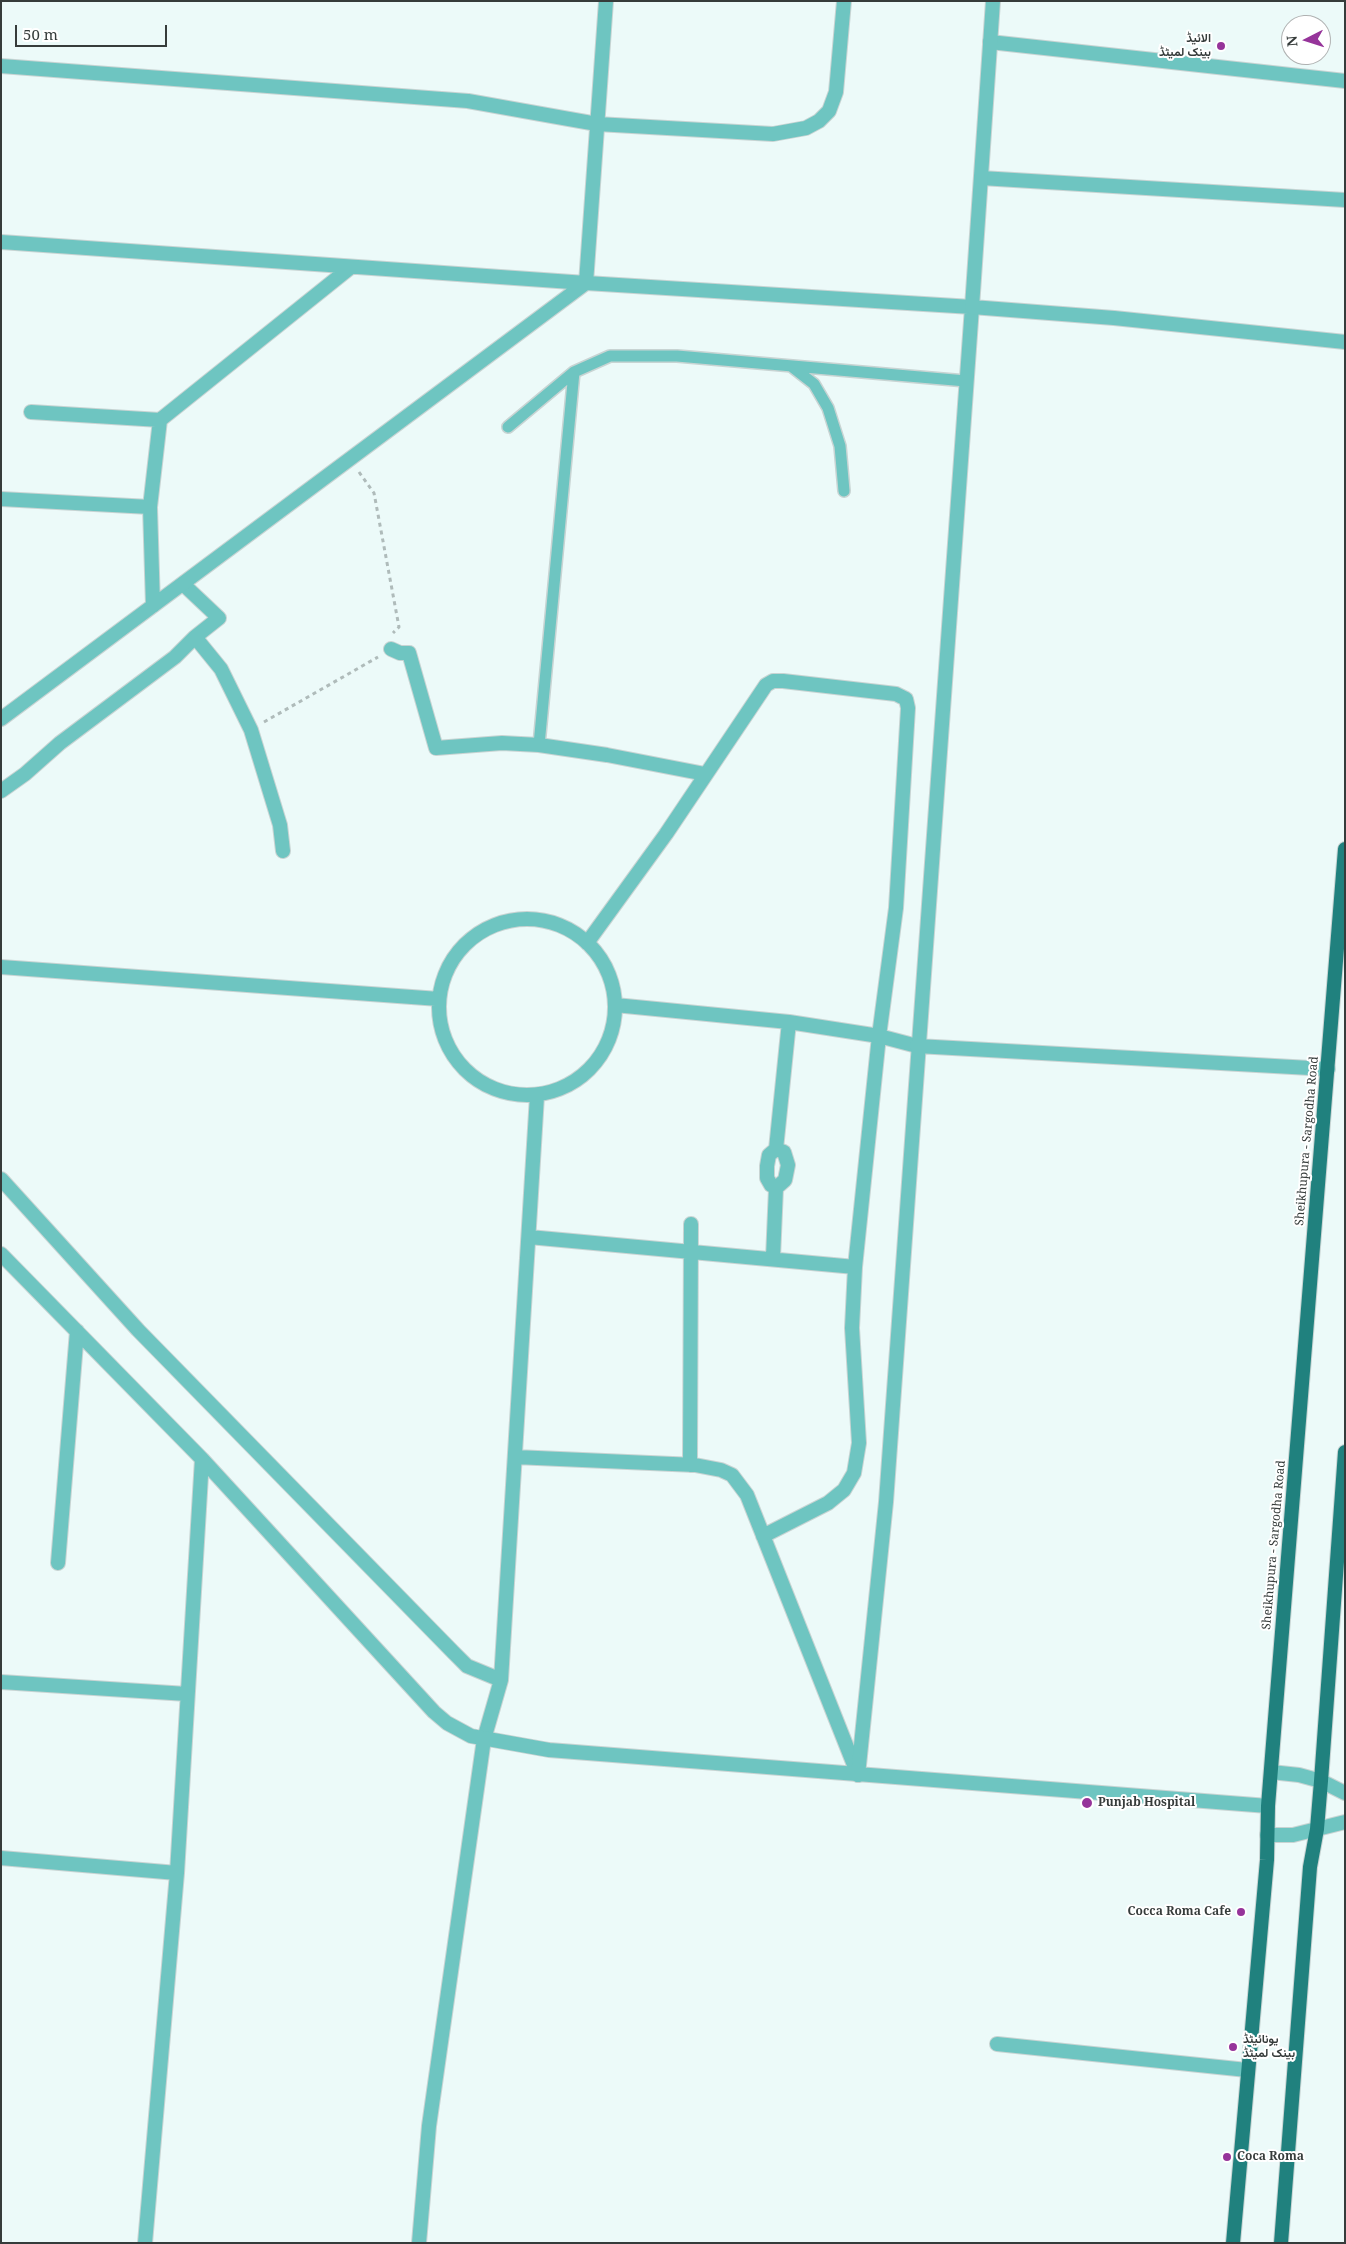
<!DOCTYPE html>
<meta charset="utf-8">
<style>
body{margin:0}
#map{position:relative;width:1346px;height:2244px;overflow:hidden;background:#ecfaf9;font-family:"Noto Serif",serif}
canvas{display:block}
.frame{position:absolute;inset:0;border:2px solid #363c3b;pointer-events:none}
.north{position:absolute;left:1281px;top:15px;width:50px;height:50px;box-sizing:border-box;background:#fff;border:1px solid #afb1b1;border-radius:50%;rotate:265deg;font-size:14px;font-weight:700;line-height:20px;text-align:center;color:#363c3b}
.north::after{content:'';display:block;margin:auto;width:18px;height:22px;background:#96349a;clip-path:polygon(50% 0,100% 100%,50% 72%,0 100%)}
.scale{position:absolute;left:15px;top:25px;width:152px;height:22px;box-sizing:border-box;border:2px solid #363c3b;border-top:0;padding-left:6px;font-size:15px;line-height:18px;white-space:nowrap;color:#363c3b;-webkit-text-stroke:4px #fff;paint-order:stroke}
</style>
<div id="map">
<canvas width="1346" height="2244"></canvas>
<div class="frame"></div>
<div class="north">N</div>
<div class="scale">50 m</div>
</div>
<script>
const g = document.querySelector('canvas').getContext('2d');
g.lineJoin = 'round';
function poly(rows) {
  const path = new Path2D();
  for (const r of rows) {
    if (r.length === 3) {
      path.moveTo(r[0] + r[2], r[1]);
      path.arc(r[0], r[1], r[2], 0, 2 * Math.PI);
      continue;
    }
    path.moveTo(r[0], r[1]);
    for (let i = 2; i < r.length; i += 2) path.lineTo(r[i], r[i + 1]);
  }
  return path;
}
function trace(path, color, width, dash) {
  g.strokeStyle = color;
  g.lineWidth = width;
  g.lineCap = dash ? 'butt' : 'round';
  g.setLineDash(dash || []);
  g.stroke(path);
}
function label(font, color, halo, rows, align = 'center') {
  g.font = font + ' "Noto Serif",Vazirmatn,serif';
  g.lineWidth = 4;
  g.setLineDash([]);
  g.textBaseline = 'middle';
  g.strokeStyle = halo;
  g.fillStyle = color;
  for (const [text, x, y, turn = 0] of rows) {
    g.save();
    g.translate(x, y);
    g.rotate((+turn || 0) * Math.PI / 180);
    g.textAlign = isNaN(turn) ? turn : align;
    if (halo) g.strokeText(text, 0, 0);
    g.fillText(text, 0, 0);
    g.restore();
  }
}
const path = poly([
 [359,472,374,493,399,627,393,633],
 [264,722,378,657]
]);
const service = poly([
 [791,366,814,384,828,408,840,446,844,491],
 [508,427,574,372,610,356,677,356,966,381],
 [539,745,574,372]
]);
const pedestrian = poly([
 [183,584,219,618,195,637,221,669,251,730,280,825,283,851],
 [391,649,400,653,409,653,436,748,502,743,539,745,607,755,705,774],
 [1,791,25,774,60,743,175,657,195,637],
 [527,1007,88],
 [587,943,666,834,766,685,773,681,783,681,896,694,906,699,908,708,896,908,879,1036,855,1267,852,1328,859,1443,854,1473,844,1490,828,1503,763,1536],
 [1,967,439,999],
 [615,1005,789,1022,879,1036,917,1046],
 [1,1179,138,1330,453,1652,467,1666,501,1680],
 [776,1188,771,1185,767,1178,767,1166,769,1155,776,1149,789,1022],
 [529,1237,855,1267],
 [773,1258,776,1188,785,1180,788,1165,784,1152,776,1149],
 [515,1457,695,1465,721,1470,732,1475,747,1495,858,1775],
 [690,1465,691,1224],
 [484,1739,501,1680,537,1096]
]);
const minor = poly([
 [990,42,1345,81],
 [1,66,468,101,597,124,773,134,806,128,819,121,829,111,836,92,844,1],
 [981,178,1345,200],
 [1,242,586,283,972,307,886,1502,858,1775],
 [31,412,160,420],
 [1,499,150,507],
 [153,606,150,507,160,420,351,267],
 [1,719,586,283,606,1],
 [917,1046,1328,1069],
 [1,1254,202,1459,434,1712,447,1723,471,1736,549,1750,1268,1806],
 [58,1563,77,1331],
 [1,1682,187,1694],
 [1271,1772,1299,1775,1321,1781,1345,1793],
 [1267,1835,1293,1835,1345,1822],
 [1,1858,177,1873],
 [997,2044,1247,2070],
 [145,2243,177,1873,202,1459],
 [419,2243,429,2126,484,1739]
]);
const tertiary = poly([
 [993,1,972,307,1114,318,1345,342]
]);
const trunk = poly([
 [1233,2243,1267,1860,1268,1806,1345,849],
 [1281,2243,1310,1867,1317,1829,1321,1781,1345,1452]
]);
const markers = [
 [1221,46,5,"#96349a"],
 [1087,1803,6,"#96349a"],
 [1241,1912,5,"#96349a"],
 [1233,2047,5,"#96349a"],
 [1227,2157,5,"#96349a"]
];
const poiNames = [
 ["الائیڈ",1211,39,"right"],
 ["بینک لمیٹڈ",1211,53,"right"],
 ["Punjab Hospital",1098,1803],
 ["Cocca Roma Cafe",1231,1912,"right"],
 ["یونائیٹڈ",1243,2040],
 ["بینک لمیٹڈ",1243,2054],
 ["Coca Roma",1237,2157]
];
const streetNames = [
 ["Sheikhupura - Sargodha Road",1307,1141,-85],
 ["Sheikhupura - Sargodha Road",1274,1545,-85]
];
trace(service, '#c8d4d3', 14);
trace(pedestrian, '#c8d4d3', 16);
trace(minor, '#c8d4d3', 16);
trace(tertiary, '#c8d4d3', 16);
trace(trunk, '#c8d4d3', 16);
trace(path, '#afbbba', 3, [4, 4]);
trace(service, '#6ec5c1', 11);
trace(pedestrian, '#6ec5c1', 14);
trace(minor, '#6ec5c1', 14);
trace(tertiary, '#6ec5c1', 14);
trace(trunk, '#20817e', 14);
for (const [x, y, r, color] of markers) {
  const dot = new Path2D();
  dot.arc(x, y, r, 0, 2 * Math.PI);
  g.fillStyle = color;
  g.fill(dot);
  trace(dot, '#fff', 2);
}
label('bold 12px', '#363c3b', '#fff', poiNames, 'left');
label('12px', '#363c3b', '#fff', streetNames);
</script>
